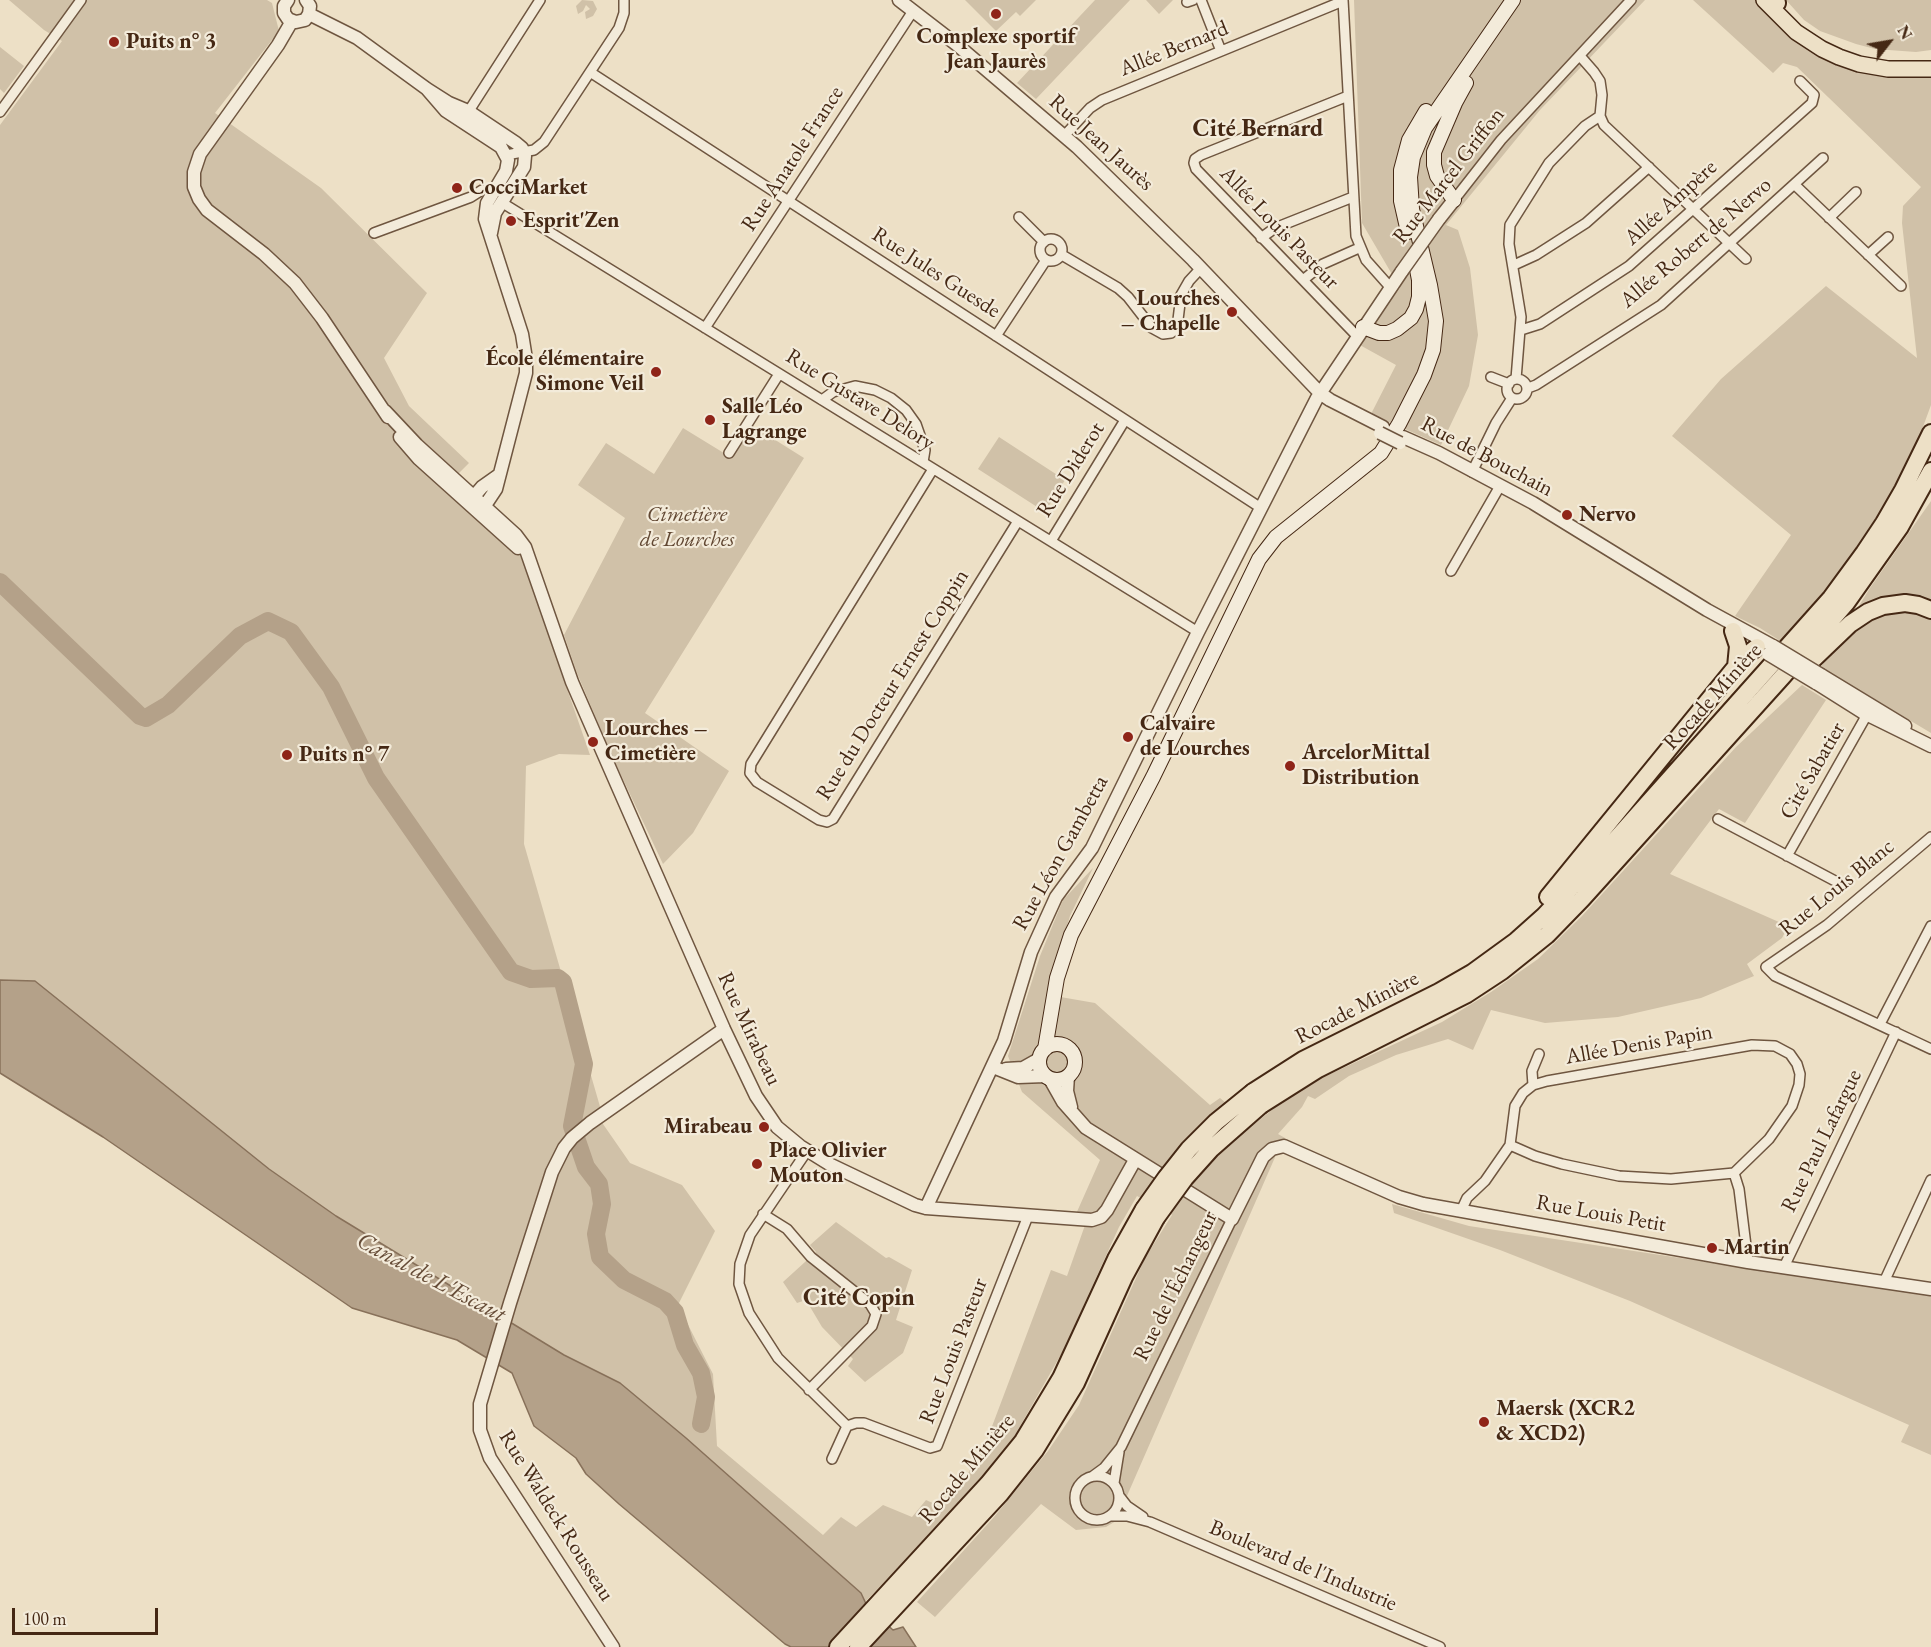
<!DOCTYPE html>
<meta charset="utf-8">
<style>
body{margin:0}
#map{position:relative;width:1931px;height:1647px;overflow:hidden;background:#ede0c6;font-family:"EB Garamond",serif}
canvas{display:block}
.north{position:absolute;left:1859px;top:12px;width:60px;height:60px;-webkit-text-stroke:4px #f3ebda;paint-order:stroke;rotate:59deg;font-size:16px;font-weight:700;line-height:24px;text-align:center;color:#452814}
.north::after{content:'';display:block;margin:auto;width:21px;height:27px;background:#452814;clip-path:polygon(50% 0,100% 100%,50% 72%,0 100%)}
.scale{position:absolute;left:12px;top:1608px;width:146px;height:27px;box-sizing:border-box;border:3px solid #452814;border-top:0;padding-left:8px;font-size:18px;line-height:21px;white-space:nowrap;color:#452814;-webkit-text-stroke:4px #f3ebda;paint-order:stroke}
</style>
<div id="map">
<canvas width="1931" height="1647"></canvas>
<div class="north">N</div>
<div class="scale">100 m</div>
</div>
<script>
const g = document.querySelector('canvas').getContext('2d');
g.lineJoin = 'round';
function fill(path, color) {
  g.fillStyle = color;
  g.fill(path, 'evenodd');
}
function poly(rows) {
  const path = new Path2D();
  for (const r of rows) {
    if (r.length === 3) {
      path.moveTo(r[0] + r[2], r[1]);
      path.arc(r[0], r[1], r[2], 0, 2 * Math.PI);
      continue;
    }
    path.moveTo(r[0], r[1]);
    for (let i = 2; i < r.length; i += 2) path.lineTo(r[i], r[i + 1]);
  }
  return path;
}
function trace(path, color, width, dash) {
  g.strokeStyle = color;
  g.lineWidth = width;
  g.lineCap = dash ? 'butt' : 'round';
  g.setLineDash(dash || []);
  g.stroke(path);
}
function label(font, color, halo, rows, align = 'center') {
  g.font = font + ' "EB Garamond",serif';
  g.lineWidth = 4.5;
  g.setLineDash([]);
  g.textBaseline = 'middle';
  g.strokeStyle = halo;
  g.fillStyle = color;
  for (const [text, x, y, turn = 0] of rows) {
    g.save();
    g.translate(x, y);
    g.rotate((+turn || 0) * Math.PI / 180);
    g.textAlign = isNaN(turn) ? turn : align;
    if (halo) g.strokeText(text, 0, 0);
    g.fillText(text, 0, 0);
    g.restore();
  }
}
const green = poly([
 [9,0,267,0,272,3,279,31,215,113,321,188,427,293,384,358,409,406,469,463,458,474,505,521,524,565,590,755,559,754,526,766,524,844,601,1110,603,1124,630,1163,682,1185,715,1231,678,1305,713,1374,717,1446,823,1535,841,1517,856,1527,883,1505,912,1517,926,1500,939,1506,966,1477,988,1437,1051,1270,1067,1276,1084,1228,1087,1216,1076,1214,1100,1160,1022,1092,1008,1056,1040,956,1063,900,1093,868,1070,916,1053,972,1049,995,1095,1003,1210,1105,1220,1098,1253,1125,1283,1101,1315,1081,1442,1022,1491,992,1538,959,1582,916,1736,747,1802,685,1826,700,1745,823,1719,809,1670,874,1788,926,1782,938,1747,964,1754,976,1701,998,1618,1017,1545,1023,1491,1010,1473,1050,1448,1039,1396,1055,1349,1076,1315,1099,1308,1096,1302,1107,1278,1134,1285,1138,1276,1155,1116,1521,1106,1527,1076,1530,1041,1504,935,1617,917,1602,994,1517,1048,1451,1079,1405,1145,1258,1172,1215,1137,1196,1119,1227,1063,1351,1015,1435,964,1499,865,1602,861,1593,686,1438,620,1383,564,1355,336,1217,269,1169,35,981,0,980,0,125,62,41,44,30],
 [582,0,593,1,597,9,593,16,586,19,585,12,590,9,586,5,583,11,578,14,576,6],
 [965,0,1036,0,1020,16,1016,12,996,31],
 [1095,0,1130,0,1036,99,1017,83],
 [1146,0,1173,0,1159,14],
 [1354,0,1645,0,1540,110,1446,225,1458,230,1470,268,1478,335,1469,386,1441,445,1371,414,1396,365,1358,344,1400,288,1362,223],
 [1693,0,1756,0,1792,38,1833,64,1898,78,1931,78,1931,405,1920,435,1882,510,1844,566,1782,642,1760,628,1735,616,1791,535,1672,436,1721,379,1826,286,1917,358,1902,223,1903,206,1921,187,1797,67,1783,63,1773,73],
 [1786,0,1931,0,1931,50,1916,52,1875,49,1856,44,1820,31,1804,20],
 [0,47,24,66,4,93,0,89],
 [753,426,804,458,645,713,729,771,693,833,663,864,612,756,577,673,564,635,625,518,578,485,606,443,654,474,683,428,732,458],
 [999,437,1065,480,1045,512,978,469],
 [1931,501,1931,733,1821,667,1870,588],
 [1392,1204,1469,1226,1931,1296,1931,1455,1901,1442,1909,1425,1630,1301,1500,1250,1394,1213],
 [836,1222,886,1258,889,1257,912,1270,896,1320,913,1327,903,1353,865,1382,848,1366,853,1359,822,1327,806,1300,797,1303,783,1282,816,1252,810,1245]
]);
const water = poly([
 [0,980,35,981,269,1169,336,1216,564,1355,620,1383,686,1438,861,1593,867,1606,893,1630,903,1627,916,1647,791,1647,785,1644,619,1504,586,1474,576,1458,534,1426,512,1373,457,1340,352,1308,103,1137,0,1073,0,980]
]);
const river = poly([
 [0,582,140,716,146,718,168,705,240,636,268,621,291,632,331,687,376,778,511,972,531,979,558,978,563,982,584,1064,572,1126,586,1167,599,1184,602,1204,596,1234,600,1257,624,1280,665,1301,675,1312,685,1345,701,1373,706,1397,701,1424]
]);
const minor = poly([
 [1201,0,1221,51],
 [1343,0,1356,236,1366,260,1390,287],
 [1187,2,1193,0],
 [1580,56,1594,72,1600,81,1602,95,1600,116,1604,125,1746,259],
 [590,72,1261,508],
 [1348,96,1201,155,1195,159,1194,163,1196,169,1357,336],
 [0,112,81,0],
 [465,117,540,0],
 [1064,136,1090,108,1102,100,1343,1],
 [506,155,534,150,544,142,619,28,624,13,624,0],
 [1795,185,1901,286],
 [1454,200,1501,140,1631,0],
 [501,202,1198,632],
 [1019,217,1044,242],
 [1829,218,1856,192],
 [374,233,471,197,482,190],
 [1261,238,1275,228,1353,197],
 [1051,250,11],
 [1062,255,1118,288,1128,297,1152,328,1163,334,1171,333,1177,328,1181,295,1189,281,1201,268],
 [1868,255,1888,237],
 [1514,265,1536,255,1586,223,1649,167],
 [1303,280,1323,264,1359,248],
 [705,328,913,11],
 [1521,330,1540,324,1629,266,1812,103,1814,95,1800,81],
 [996,336,1046,260],
 [1491,377,1509,384],
 [1517,389,10],
 [1516,379,1521,317,1509,244,1510,225,1549,163,1585,126,1600,116],
 [1528,388,1536,385,1661,305,1823,158],
 [822,400,833,392,855,386,875,390,891,398,906,410,916,424,925,450,923,462],
 [729,453,779,374],
 [933,469,751,764,750,773,757,782,819,820,827,822,833,819,1018,521],
 [1472,472,1496,423,1512,398],
 [1051,541,1125,420],
 [1451,571,1500,486],
 [1718,819,1837,882],
 [1931,837,1827,925,1766,967,1775,976,1931,1049],
 [1787,856,1869,711],
 [1880,1024,1931,926],
 [1533,1085,1547,1081,1752,1045,1775,1046,1790,1054,1797,1064,1800,1074,1799,1085,1792,1106,1769,1139,1734,1173,1739,1189,1748,1262],
 [1510,1145,1535,1156,1562,1164,1619,1176,1671,1179,1734,1173],
 [807,1151,750,1235,740,1264,739,1284,749,1313,778,1358,847,1426,832,1459],
 [1461,1211,1467,1198,1485,1181,1510,1145,1515,1106,1523,1093,1533,1085,1532,1071,1539,1054],
 [763,1214,787,1229,811,1257,870,1304,876,1314,872,1326,809,1390],
 [1784,1267,1896,1032],
 [1884,1282,1931,1180],
 [847,1426,856,1423,864,1423,930,1448,937,1446,1028,1216],
 [1097,1498,22],
 [1093,1476,1104,1468,1121,1447,1232,1219],
 [1114,1483,1119,1452],
 [1120,1497,1127,1506,1143,1517],
 [1110,1516,1127,1516,1150,1522,1440,1647]
]);
const tertiary = poly([
 [288,0,284,6,284,13,288,19,296,22,305,20,309,14,310,6,306,0],
 [899,0,956,44,1077,147,1193,260,1320,393,1330,400,1383,427],
 [309,14,357,38,427,89,449,103,468,111,516,143,522,148,525,156,524,167,495,213,491,233],
 [292,21,278,45,200,154,194,172,194,187,199,199,207,210,264,254,295,283,322,318,388,417],
 [427,89,446,111,501,147,508,160,506,171,487,203,485,219,522,334,526,359,526,373,496,489,480,513],
 [1439,219,1454,200],
 [385,411,417,445,516,535,525,547,572,682,724,1029,756,1096,777,1127,800,1146,829,1164,915,1205,926,1208,1092,1220,1101,1217,1107,1210,1135,1160],
 [400,437,419,459,518,548],
 [1403,437,1439,453,1533,503,1707,610,1773,646],
 [469,502,482,487,499,475],
 [1821,675,1905,726],
 [1816,683,1862,712,1931,746],
 [993,1067,1018,1077,1045,1076],
 [1006,1069,1023,1068,1039,1059],
 [1068,1076,1067,1091,1071,1107],
 [1050,1079,1063,1102,1086,1128,1232,1219,1263,1157,1272,1149,1284,1146,1399,1197,1423,1204,1748,1262,1931,1289],
 [926,1208,1004,1041,1031,952,1056,897,1092,848,1198,632,1317,398,1402,271],
 [613,1647,490,1458,480,1430,480,1404,510,1303,552,1172,564,1148,572,1138,590,1123,724,1029]
]);
const secondary = poly([
 [1454,200,1437,176,1434,165,1434,152,1455,103,1466,83],
 [1408,232,1401,201,1401,170,1409,140,1426,111],
 [1363,327,1379,333,1388,333,1397,329,1411,318,1416,309,1419,297,1419,280,1415,259],
 [1057,1062,18],
 [1045,1049,1057,978,1071,935,1153,777,1259,559,1276,537,1381,453,1399,424,1424,375,1433,350,1436,321,1430,285,1412,209,1410,177,1413,157,1425,128,1513,0]
]);
const primary = poly([
 [1764,0,1796,32,1822,49,1839,57,1859,64,1888,69,1931,69]
]);
const motorway = poly([
 [1776,0,1777,3],
 [1733,631,1738,646,1736,667],
 [1803,669,1850,624,1868,612,1883,606,1905,603,1918,605,1931,610],
 [1548,897,1743,658,1757,647],
 [1253,1092,1303,1060,1439,992,1472,973,1516,941,1544,916,1607,849,1831,598,1864,553,1884,523,1903,490,1931,433],
 [1261,1105,1318,1069,1467,994,1502,971,1547,935,1582,899,1783,676,1847,602,1900,527,1931,471],
 [838,1647,988,1484,1023,1441,1061,1378,1116,1259,1144,1209],
 [858,1647,1000,1494,1035,1450,1076,1383,1124,1277,1156,1218]
]);
const tertiaryBridge = poly([
 [1402,271,1439,219],
 [1380,433,1400,443],
 [1773,646,1821,675],
 [1768,654,1816,683]
]);
const motorwayBridge = poly([
 [1144,1209,1166,1178,1189,1149,1216,1122,1253,1092],
 [1156,1218,1185,1178,1211,1149,1261,1105]
]);
const markers = [
 [996,14,6,"#8f2418"],
 [114,42,6,"#8f2418"],
 [457,188,6,"#8f2418"],
 [511,221,6,"#8f2418"],
 [1232,312,6,"#8f2418"],
 [656,372,6,"#8f2418"],
 [710,420,6,"#8f2418"],
 [1567,515,6,"#8f2418"],
 [1128,737,6,"#8f2418"],
 [593,742,6,"#8f2418"],
 [287,755,6,"#8f2418"],
 [1290,766,6,"#8f2418"],
 [764,1127,6,"#8f2418"],
 [757,1164,6,"#8f2418"],
 [1712,1248,6,"#8f2418"],
 [1484,1422,6,"#8f2418"]
];
const poiNames = [
 ["Complexe sportif",996,37,"center"],
 ["Jean Jaurès",996,62,"center"],
 ["Puits n° 3",126,42],
 ["CocciMarket",469,188],
 ["Esprit'Zen",523,221],
 ["Lourches",1220,299,"right"],
 ["– Chapelle",1220,324,"right"],
 ["École élémentaire",644,359,"right"],
 ["Simone Veil",644,384,"right"],
 ["Salle Léo",722,407],
 ["Lagrange",722,432],
 ["Nervo",1579,515],
 ["Calvaire",1140,724],
 ["de Lourches",1140,749],
 ["Lourches –",605,729],
 ["Cimetière",605,754],
 ["ArcelorMittal",1302,753],
 ["Distribution",1302,778],
 ["Puits n° 7",299,755],
 ["Mirabeau",752,1127,"right"],
 ["Place Olivier",769,1151],
 ["Mouton",769,1176],
 ["Martin",1724,1248],
 ["Maersk (XCR2",1496,1409],
 ["& XCD2)",1496,1434]
];
const streetNames = [
 ["Allée Bernard",1174,49,-22],
 ["Rue Jean Jaurès",1101,143,42],
 ["Rue Anatole France",793,159,-57],
 ["Rue Marcel Griffon",1449,176,-52],
 ["Allée Ampère",1671,203,-42],
 ["Allée Louis Pasteur",1279,228,46],
 ["Allée Robert de Nervo",1696,243,-40],
 ["Rue Jules Guesde",936,273,33],
 ["Rue Gustave Delory",860,400,32],
 ["Rue de Bouchain",1487,457,28],
 ["Rue Diderot",1071,470,-58],
 ["Rue du Docteur Ernest Coppin",893,685,-58],
 ["Rocade Minière",1713,697,-48],
 ["Cité Sabatier",1813,771,-60],
 ["Rue Léon Gambetta",1061,853,-61],
 ["Rue Louis Blanc",1837,888,-39],
 ["Rocade Minière",1357,1008,-27],
 ["Rue Mirabeau",749,1029,65],
 ["Allée Denis Papin",1639,1045,-10],
 ["Rue Paul Lafargue",1822,1141,-64],
 ["Rue Louis Petit",1601,1214,10],
 ["Rue de l'Échangeur",1176,1286,-64],
 ["Rue Louis Pasteur",954,1351,-69],
 ["Rocade Minière",967,1469,-50],
 ["Rue Waldeck Rousseau",556,1516,58],
 ["Boulevard de l'Industrie",1303,1566,23]
];
const parkNames = [
 ["Cimetière",687,515],
 ["de Lourches",687,540]
];
const neighbourhoodNames = [
 ["Cité Bernard",1258,129],
 ["Cité Copin",859,1298]
];
const waterNames = [
 ["Canal de L'Escaut",431,1278,28]
];
fill(green, '#d0c1a8');
fill(water, '#b4a189');
trace(water, '#88715a', 1.5);
trace(river, '#b4a189', 18);
trace(minor, '#6f5640', 12);
trace(tertiary, '#6f5640', 15);
trace(secondary, '#452814', 16);
trace(primary, '#452814', 18);
trace(motorway, '#452814', 20);
trace(minor, '#f3ebda', 9);
trace(tertiary, '#f3ebda', 12);
trace(secondary, '#f3ebda', 14);
trace(primary, '#ede0c6', 15);
trace(motorway, '#ede0c6', 16);
trace(tertiaryBridge, '#6f5640', 15, []);
trace(motorwayBridge, '#452814', 20, []);
trace(tertiaryBridge, '#f3ebda', 12);
trace(motorwayBridge, '#ede0c6', 16);
for (const [x, y, r, color] of markers) {
  const dot = new Path2D();
  dot.arc(x, y, r, 0, 2 * Math.PI);
  g.fillStyle = color;
  g.fill(dot);
  trace(dot, '#f3ebda', 2);
}
label('bold 22px', '#452814', '#f3ebda', poiNames, 'left');
label('22px', '#452814', '#f3ebda', streetNames);
label('italic 22px', '#614732', '#f3ebda', parkNames);
label('bold 24px', '#452814', '#f3ebda', neighbourhoodNames);
label('italic 24px', '#664c37', '#f3ebda', waterNames);
</script>
